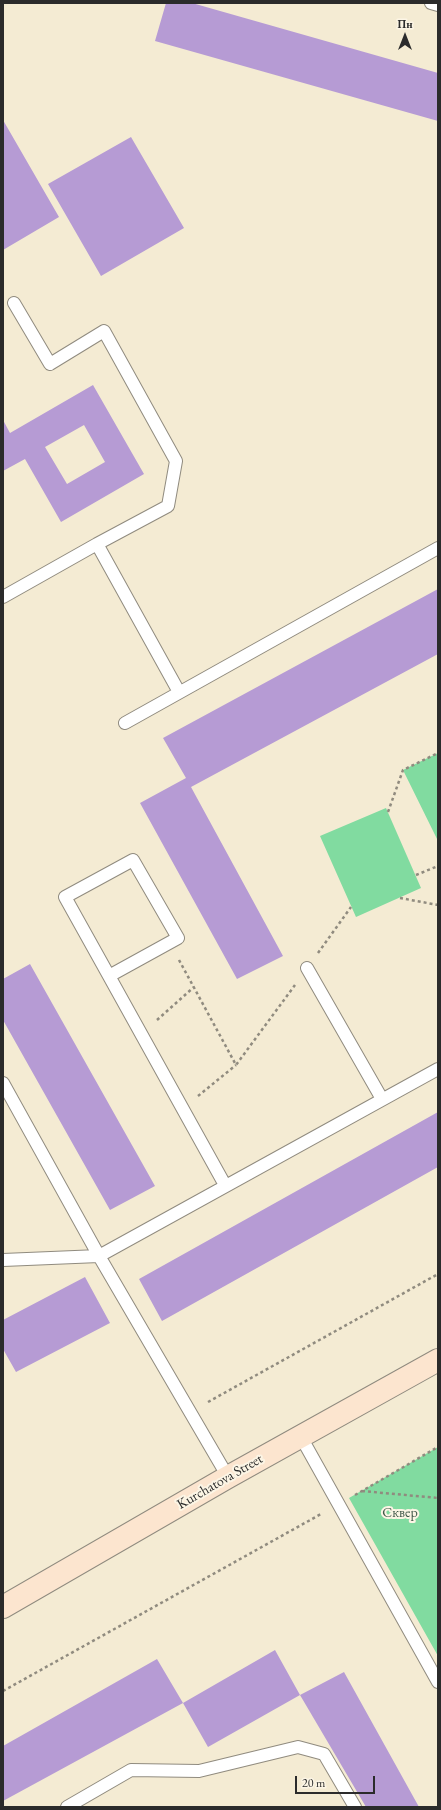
<!DOCTYPE html>
<meta charset="utf-8">
<style>
body{margin:0}
#map{position:relative;width:441px;height:1810px;overflow:hidden;background:#f4ebd3;font-family:"EB Garamond",serif}
canvas{display:block}
.frame{position:absolute;inset:0;border:4px solid #2b2b2b;pointer-events:none}
.north{position:absolute;left:385px;top:16px;width:40px;height:40px;-webkit-text-stroke:3px #fcf5e5;paint-order:stroke;rotate:0deg;font-size:11px;font-weight:700;line-height:16px;text-align:center;color:#2b2b2b}
.north::after{content:'';display:block;margin:auto;width:14px;height:18px;background:#2b2b2b;clip-path:polygon(50% 0,100% 100%,50% 72%,0 100%)}
.scale{position:absolute;left:295px;top:1776px;width:80px;height:18px;box-sizing:border-box;border:2px solid #2b2b2b;border-top:0;padding-left:5px;font-size:12px;line-height:14px;white-space:nowrap;color:#2b2b2b;-webkit-text-stroke:3px #fcf5e5;paint-order:stroke}
</style>
<div id="map">
<canvas width="441" height="1810"></canvas>
<div class="frame"></div>
<div class="north">Пн</div>
<div class="scale">20 m</div>
</div>
<script>
const g = document.querySelector('canvas').getContext('2d');
g.lineJoin = 'round';
function fill(path, color) {
  g.fillStyle = color;
  g.fill(path, 'evenodd');
}
function poly(rows) {
  const path = new Path2D();
  for (const r of rows) {
    path.moveTo(r[0], r[1]);
    for (let i = 2; i < r.length; i += 2) path.lineTo(r[i], r[i + 1]);
  }
  return path;
}
function trace(path, color, width, dash) {
  g.strokeStyle = color;
  g.lineWidth = width;
  g.lineCap = dash ? 'butt' : 'round';
  g.setLineDash(dash || []);
  g.stroke(path);
}
function label(font, color, halo, rows, align = 'center') {
  g.font = font + ' "EB Garamond",serif';
  g.lineWidth = 4;
  g.setLineDash([]);
  g.textBaseline = 'middle';
  g.strokeStyle = halo;
  g.fillStyle = color;
  for (const [text, x, y, turn = 0] of rows) {
    g.save();
    g.translate(x, y);
    g.rotate((+turn || 0) * Math.PI / 180);
    g.textAlign = isNaN(turn) ? turn : align;
    if (halo) g.strokeText(text, 0, 0);
    g.fillText(text, 0, 0);
    g.restore();
  }
}
const green = poly([
 [438,753,438,841,403,770],
 [386,808,421,888,356,917,320,836],
 [438,1447,438,1656,349,1498]
]);
const building = poly([
 [166,3,192,3,438,73,438,121,155,41],
 [3,120,59,217,3,250],
 [131,137,184,228,101,276,48,184],
 [93,385,144,474,61,522,25,459,3,471,3,420,10,433],
 [84,425,105,462,67,484,45,447],
 [438,589,438,654,191,787,283,956,237,979,140,803,186,778,163,738],
 [30,964,155,1186,110,1210,3,1020,3,979],
 [438,1112,438,1167,162,1321,139,1279],
 [85,1277,110,1323,16,1372,3,1349,3,1320],
 [275,1650,300,1695,208,1747,183,1703],
 [157,1659,183,1703,3,1801,3,1746],
 [344,1672,419,1807,366,1807,300,1695]
]);
const path = poly([
 [388,812,403,770,438,753],
 [416,875,438,866],
 [400,898,438,905],
 [318,953,351,907],
 [179,960,236,1065,295,985],
 [157,1020,194,987],
 [198,1096,236,1065],
 [208,1402,438,1274],
 [362,1491,438,1498],
 [355,1495,438,1447],
 [3,1691,321,1514]
]);
const lane = poly([
 [431,3,438,5],
 [14,303,50,364,104,331,176,461,168,506,97,544,179,692],
 [3,597,97,544],
 [125,723,438,548],
 [307,968,382,1099],
 [109,976,178,938,133,860,65,897,109,976,225,1185],
 [3,1083,99,1256,228,1477],
 [3,1260,99,1256,438,1069],
 [301,1437,438,1682],
 [67,1807,131,1770,199,1771,298,1747,324,1754,355,1807]
]);
const secondary = poly([
 [3,1607,228,1477,438,1360]
]);
const streetNames = [
 ["Kurchatova Street",220,1482,-30]
];
const parkNames = [
 ["Сквер",400,1513]
];
fill(green, '#81dba0');
fill(building, '#b69bd4');
trace(lane, '#908b7f', 14);
trace(secondary, '#908b7f', 24);
trace(path, '#908b7f', 2.5, [3, 3]);
trace(lane, '#fff', 12);
trace(secondary, '#fce5cf', 22);
label('14px', '#2b2b2b', '#fcf5e5', streetNames);
label('14px', '#405748', '#fcf5e5', parkNames);
</script>
